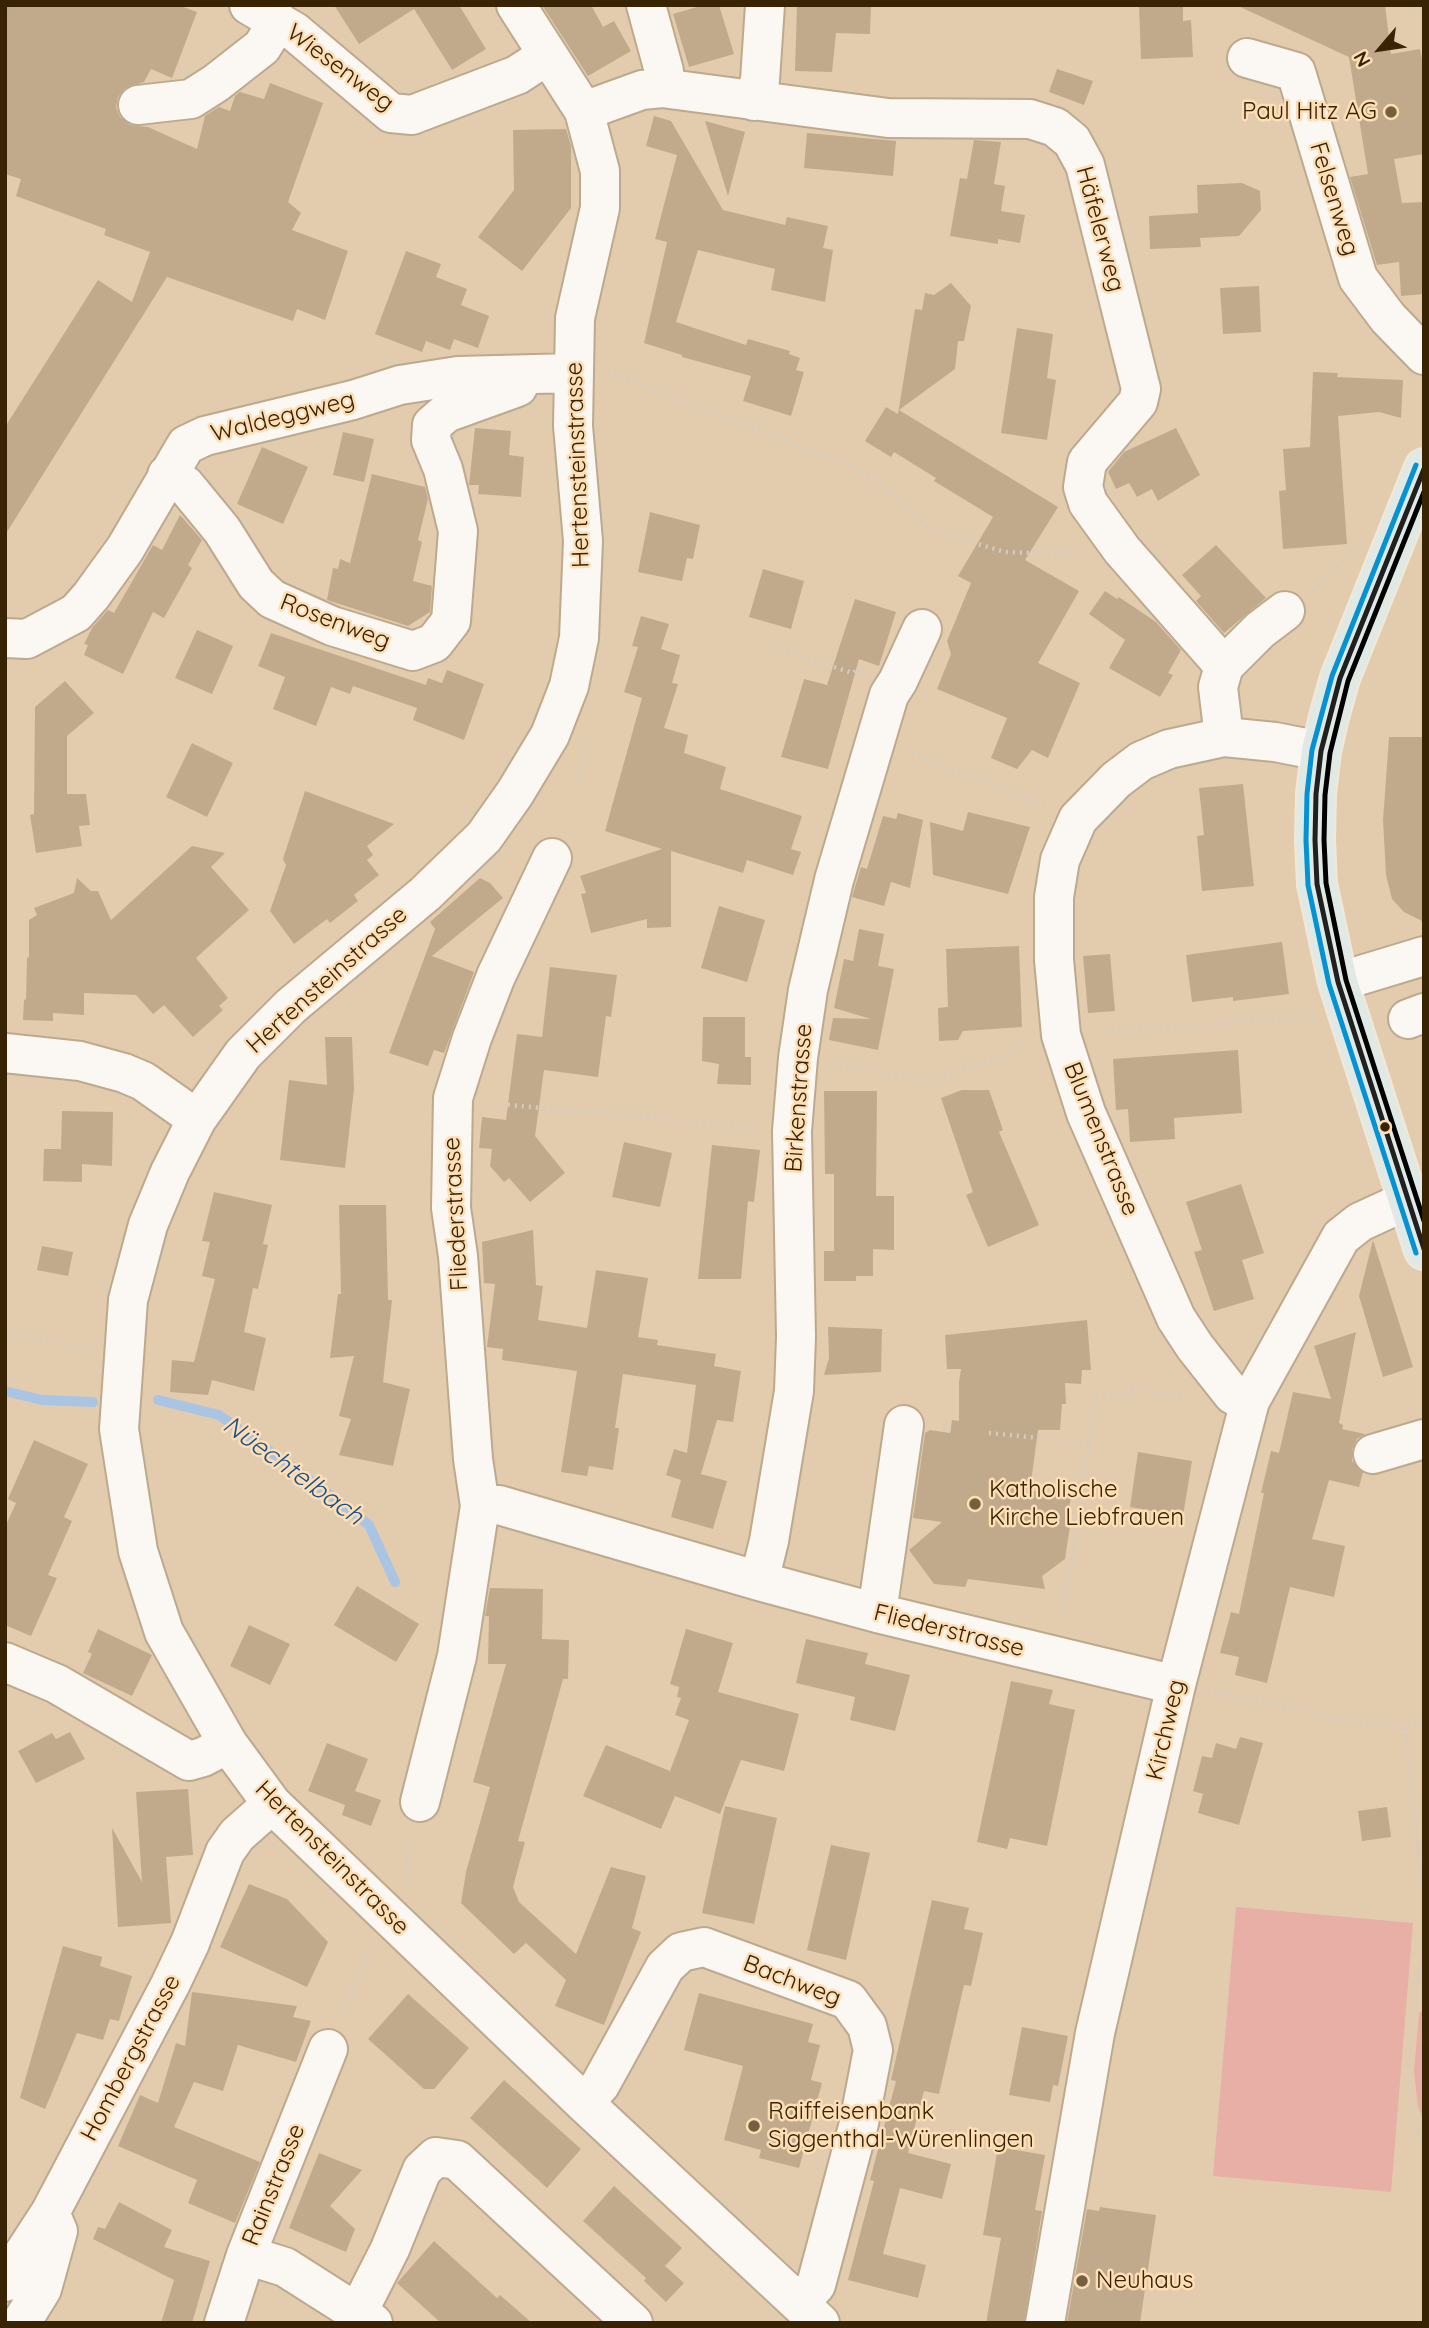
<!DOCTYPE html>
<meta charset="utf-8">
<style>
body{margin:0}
#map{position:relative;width:1429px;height:2328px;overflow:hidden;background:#e3ccad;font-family:Quicksand,sans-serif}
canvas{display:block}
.frame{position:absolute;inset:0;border:7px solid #382405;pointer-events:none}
.north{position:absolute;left:1345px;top:14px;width:70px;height:70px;-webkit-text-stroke:5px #fedeb5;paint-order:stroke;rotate:241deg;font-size:19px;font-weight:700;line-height:28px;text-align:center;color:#382405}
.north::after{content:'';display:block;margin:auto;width:24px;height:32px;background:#382405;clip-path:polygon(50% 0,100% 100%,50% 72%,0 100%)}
</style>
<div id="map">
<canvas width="1429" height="2328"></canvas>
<div class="frame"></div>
<div class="north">N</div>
</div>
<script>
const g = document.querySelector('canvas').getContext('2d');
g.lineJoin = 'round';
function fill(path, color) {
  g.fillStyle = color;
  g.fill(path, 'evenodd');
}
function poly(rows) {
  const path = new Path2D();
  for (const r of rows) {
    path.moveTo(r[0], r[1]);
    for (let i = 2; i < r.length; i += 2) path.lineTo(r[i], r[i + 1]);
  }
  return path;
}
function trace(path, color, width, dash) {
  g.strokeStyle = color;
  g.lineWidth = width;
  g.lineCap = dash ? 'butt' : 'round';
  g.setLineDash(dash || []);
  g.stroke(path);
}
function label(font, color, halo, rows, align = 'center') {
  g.font = font + ' Quicksand,sans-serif';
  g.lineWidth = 5;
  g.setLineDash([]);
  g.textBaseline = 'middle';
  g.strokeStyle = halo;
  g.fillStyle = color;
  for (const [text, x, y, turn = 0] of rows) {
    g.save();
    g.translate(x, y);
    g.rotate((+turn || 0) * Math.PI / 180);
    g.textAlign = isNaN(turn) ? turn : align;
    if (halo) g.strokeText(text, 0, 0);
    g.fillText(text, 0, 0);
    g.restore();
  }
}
const green = poly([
 [1236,1907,1413,1923,1391,2192,1213,2176],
 [1424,2010,1424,2122,1418,2106,1414,2072,1419,2013]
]);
const stream = poly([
 [5,1391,42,1400,93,1402],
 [158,1400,219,1415,313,1482,369,1525,395,1582]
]);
const building = poly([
 [5,5,178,5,197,12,172,78,151,69,144,82,125,88,118,97,116,107,120,117,130,125,148,127,197,149,205,116,219,107,230,111,235,96,240,92,264,99,270,83,323,103,288,202,301,213,292,230,348,251,325,320,297,309,293,321,167,277,5,535,5,427,98,280,132,302,150,252,104,235,106,229,16,196,21,179,5,174],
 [334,5,459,5,486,49,452,70,414,9,359,44],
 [542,5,591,5,603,27,614,21,631,51,588,76],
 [704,5,719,5,734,54,689,67,673,14],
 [797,5,871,5,870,34,836,33,832,72,795,71],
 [1139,5,1183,5,1183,21,1191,20,1193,57,1141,59],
 [1236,5,1385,5,1391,54,1420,49,1424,70,1424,154,1394,159,1402,203,1424,202,1424,294,1401,296,1399,262,1377,265,1350,177,1368,174,1349,57],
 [1057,69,1093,81,1084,105,1049,92],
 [654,116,671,121,723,210,785,225,787,217,828,226,823,248,833,250,825,302,771,290,775,269,698,250,676,322,746,345,748,339,790,351,789,354,800,358,796,370,804,372,791,416,743,401,751,376,682,357,682,355,644,343,667,242,655,239,677,155,646,146],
 [705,121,745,132,728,196],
 [566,129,571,146,571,208,522,271,478,237,514,190,513,130],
 [807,133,896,141,893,176,804,168],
 [974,140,1001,142,994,184,1005,186,1001,211,1025,215,1020,243,998,239,998,244,950,236,960,178,967,179],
 [1242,183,1260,191,1261,210,1239,236,1200,238,1201,247,1150,249,1149,216,1198,213,1197,185],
 [406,251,441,264,436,277,467,289,461,305,489,316,478,348,454,339,450,350,426,341,422,352,375,334],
 [951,283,971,306,964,341,958,341,955,369,899,410,1058,507,1025,560,1079,591,1038,663,1080,683,1048,758,1032,750,1017,769,991,758,1007,718,937,689,951,654,947,641,971,583,958,576,993,517,934,481,936,478,894,452,891,457,865,441,886,407,898,414,915,309,922,310,925,293,934,295],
 [1259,286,1261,332,1223,334,1220,288],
 [1017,328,1053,334,1047,378,1056,380,1047,440,1001,433],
 [1313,372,1338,373,1337,377,1403,380,1401,418,1379,412,1338,416,1347,544,1283,549,1279,491,1286,490,1283,449,1310,447],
 [475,428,511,431,509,455,524,457,521,497,478,494,479,485,469,485],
 [1176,428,1200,475,1158,501,1152,489,1137,497,1129,483,1116,489,1108,472,1124,452],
 [343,432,374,439,364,482,333,475],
 [262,447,308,467,283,524,237,504],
 [372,474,425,487,428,499,418,540,422,542,413,581,432,586,430,612,408,626,327,600,333,568,338,569,340,559,350,563],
 [650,512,700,525,693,559,687,558,682,581,638,572],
 [180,515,202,540,188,565,192,568,164,618,153,612,123,674,84,655,88,645,84,644,92,628,108,610,114,613,153,545,162,550],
 [1216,545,1266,598,1224,633,1196,601,1201,596,1182,575],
 [763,569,804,581,791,629,749,617],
 [1105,591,1117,599,1119,597,1156,622,1181,650,1168,673,1173,675,1160,697,1109,668,1125,640,1089,614],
 [855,599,896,612,879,666,859,659,828,769,781,757,804,679,827,685],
 [641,616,669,624,661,649,680,655,672,683,678,684,664,728,688,735,684,753,726,767,720,789,802,816,791,849,801,852,793,875,747,860,743,873,671,851,671,927,647,928,647,919,591,933,581,894,586,893,580,876,662,849,605,831,642,698,624,692,638,647,632,646],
 [197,630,233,646,212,694,175,678],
 [271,633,426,685,428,678,442,683,447,670,484,684,464,740,413,720,417,708,353,686,350,694,331,687,316,726,273,709,285,677,258,666],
 [65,681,94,713,67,736,67,794,86,794,90,825,79,826,82,846,36,853,30,815,34,814,35,707],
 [1389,737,1424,737,1424,922,1404,912,1392,899,1386,875,1383,820],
 [192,743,233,763,207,817,166,797],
 [1243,784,1254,886,1202,891,1197,836,1204,835,1199,788],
 [305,791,394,824,367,846,373,855,367,860,379,875,354,895,358,901,330,923,327,919,294,944,270,911,286,865,283,859],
 [968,812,1030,827,1008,894,933,875,930,822,963,831],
 [898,813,923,820,910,888,891,882,884,906,852,897,861,867,867,869,883,816,896,819],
 [192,846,225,853,211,867,249,910,196,958,228,998,219,1006,223,1010,193,1037,164,1005,153,1014,136,995,84,993,84,1015,53,1013,53,1021,23,1020,24,1000,26,999,27,958,29,957,29,920,37,915,34,908,74,893,77,878,91,891,98,891,111,920],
 [480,878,490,883,503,898,432,956,474,972,444,1053,434,1050,428,1066,389,1053,435,929,430,922],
 [719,906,765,920,747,982,701,968],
 [859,929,884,934,878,966,894,969,878,1050,829,1040,833,1018,871,1019,834,1008,844,959,853,961],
 [1282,942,1289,994,1233,1001,1233,997,1192,1002,1186,955],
 [1019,946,1022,1027,963,1031,958,1040,939,1041,938,1008,948,1007,946,949],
 [1110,954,1115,1011,1088,1013,1083,956],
 [550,967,617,975,611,1017,606,1016,598,1077,544,1070,535,1136,565,1173,530,1202,509,1178,504,1182,490,1166,492,1149,479,1148,482,1117,506,1120,517,1034,542,1037],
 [703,1017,745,1017,745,1057,751,1057,751,1085,717,1084,719,1064,702,1061],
 [325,1037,352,1037,354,1089,345,1168,280,1160,289,1080,327,1085],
 [1238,1050,1242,1113,1174,1118,1175,1139,1130,1142,1128,1109,1116,1110,1113,1059],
 [962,1090,989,1090,1003,1130,999,1132,1039,1225,988,1247,966,1195,973,1192,941,1098],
 [824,1091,877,1091,876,1196,894,1196,894,1250,873,1249,873,1276,856,1276,856,1281,824,1281,824,1251,834,1251,834,1174,825,1174],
 [62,1111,113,1112,112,1166,82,1164,82,1182,43,1181,44,1149,61,1149],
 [624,1142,672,1153,660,1207,612,1197],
 [712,1145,760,1150,754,1202,748,1201,741,1279,698,1279],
 [1241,1184,1264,1253,1242,1260,1254,1299,1214,1311,1194,1252,1202,1250,1186,1202],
 [214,1192,272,1205,263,1244,268,1245,258,1289,253,1288,244,1332,266,1338,254,1391,212,1380,208,1395,170,1392,172,1360,194,1362,215,1279,202,1276,210,1242,202,1241],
 [339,1205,386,1205,388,1300,392,1300,383,1382,410,1389,393,1466,339,1455,351,1419,339,1416,354,1356,330,1358,338,1294,341,1294],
 [533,1230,536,1285,543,1286,538,1320,587,1328,596,1270,648,1278,638,1337,658,1340,657,1345,716,1354,714,1366,741,1371,733,1422,717,1420,701,1474,727,1481,713,1529,671,1517,681,1480,666,1475,674,1449,687,1453,696,1385,623,1374,615,1428,619,1428,613,1470,589,1466,587,1476,561,1472,577,1371,502,1360,503,1349,487,1347,495,1284,484,1283,482,1242],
 [1373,1240,1413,1367,1383,1377,1359,1296],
 [42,1246,73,1252,68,1276,37,1270],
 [1087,1320,1091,1370,1082,1370,1081,1384,1065,1383,1066,1404,1062,1404,1060,1430,1038,1430,1030,1490,1071,1498,1065,1525,1070,1526,1065,1559,1042,1576,1045,1589,968,1579,965,1587,934,1584,909,1550,942,1522,913,1518,925,1433,930,1430,950,1433,952,1420,959,1421,959,1382,961,1369,947,1369,945,1335],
 [828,1327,882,1329,881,1372,824,1375,829,1358],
 [1356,1332,1339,1423,1343,1425,1342,1429,1365,1434,1357,1439,1352,1450,1352,1461,1363,1472,1359,1487,1329,1480,1312,1539,1345,1546,1334,1597,1290,1587,1267,1683,1235,1675,1239,1657,1220,1653,1231,1612,1239,1614,1264,1493,1261,1493,1271,1451,1279,1453,1293,1392,1331,1399,1314,1346],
 [34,1440,88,1464,64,1517,72,1521,48,1575,57,1578,31,1636,5,1625,5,1527,16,1503,8,1499],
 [1138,1452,1192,1461,1183,1516,1130,1507],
 [357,1586,419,1624,396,1662,334,1625],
 [490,1588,543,1589,542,1639,569,1640,568,1679,563,1679,518,1841,525,1842,513,1887,519,1902,576,1954,611,1867,646,1876,632,1928,641,1932,604,2025,555,2006,566,1980,526,1943,514,1954,461,1903,466,1872,490,1787,473,1782,506,1664,488,1664,489,1616,485,1616],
 [249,1625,290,1644,270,1685,230,1666],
 [98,1629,152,1655,132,1696,83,1673,92,1654,88,1652],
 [686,1629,733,1643,718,1692,799,1714,784,1771,741,1760,720,1814,675,1796,661,1829,583,1796,606,1745,670,1771,689,1720,675,1715,681,1698,677,1697,679,1687,670,1684],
 [806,1639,868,1653,865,1664,910,1675,895,1731,850,1720,855,1697,796,1683],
 [1011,1681,1053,1690,1049,1704,1075,1710,1047,1846,1010,1838,1007,1849,977,1842],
 [70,1732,85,1759,36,1783,18,1751,52,1733,56,1739],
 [1240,1737,1263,1743,1239,1825,1198,1813,1203,1794,1193,1791,1202,1756,1212,1758,1216,1743,1236,1749],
 [327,1743,368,1759,355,1791,381,1800,371,1826,342,1815,345,1805,308,1791],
 [188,1789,193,1855,166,1857,171,1923,118,1927,112,1828,142,1882,136,1792],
 [725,1806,777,1818,754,1924,702,1913],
 [1387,1807,1391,1837,1362,1841,1358,1811],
 [831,1845,870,1853,846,1960,807,1950],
 [249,1884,287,1899,328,1942,307,1987,220,1947],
 [932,1900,969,1908,964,1929,983,1933,971,1986,964,1985,939,2094,924,2091,908,2153,951,2164,942,2199,900,2188,883,2254,926,2265,918,2298,848,2280,874,2181,870,2180,896,2081,891,2080],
 [63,1946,102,1957,100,1966,132,1976,119,2021,110,2019,103,2040,77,2033,45,2109,20,2098],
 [192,1992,297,2006,293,2017,311,2021,296,2062,238,2045,223,2091,194,2082,174,2127,260,2162,235,2223,188,2203,197,2180,118,2146,140,2095,158,2103,176,2043,185,2046],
 [699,1993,813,2024,808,2042,820,2045,811,2080,822,2083,799,2168,759,2158,761,2150,724,2140,743,2066,684,2050],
 [408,1994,469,2048,434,2089,424,2089,368,2039],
 [1022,2027,1068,2036,1058,2086,1053,2085,1050,2102,1009,2095],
 [504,2080,581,2149,547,2188,470,2118],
 [998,2147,1045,2155,1035,2210,1042,2211,1024,2323,986,2323,1001,2238,983,2235],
 [319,2153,362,2170,330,2206,355,2229,346,2252,289,2228],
 [614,2186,682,2248,665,2266,684,2283,666,2302,644,2281,646,2278,583,2221],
 [119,2202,172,2230,164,2247,210,2261,192,2323,161,2323,174,2280,93,2239,98,2227,105,2229],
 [1100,2207,1156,2215,1140,2323,1067,2323,1087,2209,1099,2211],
 [434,2241,497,2298,500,2295,532,2323,441,2323,397,2283]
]);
const path = poly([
 [608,371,847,465,871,477,925,524,960,539,1005,552,1084,555],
 [1312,591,1332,574,1345,561,1351,550],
 [772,638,787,652,853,673,857,670,862,672],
 [906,751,1048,807],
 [575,786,587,742],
 [1097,1032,1315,1017],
 [833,1064,909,1078,933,1078,995,1059,1030,1043],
 [487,1103,760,1128],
 [5,1333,92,1350],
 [936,1428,951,1429],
 [989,1433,1089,1443],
 [1060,1621,1072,1560,1096,1393,1131,1397,1132,1389,1191,1397],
 [1208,1692,1347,1720,1405,1728,1424,1723],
 [1405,1728,1424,1908],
 [407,1885,407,1856,412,1835],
 [1424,1926,1407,2079,1414,2126,1424,2145],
 [340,2019,372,1947]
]);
const minor = poly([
 [249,5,295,32,391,113,412,115,517,75,548,55],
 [516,5,584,111,600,171,600,208,575,318,573,426,583,541,579,638,569,686,550,735,515,793,484,837,425,894,291,1006,243,1054,197,1119,170,1172,148,1225,128,1300,119,1429,138,1551,164,1632,228,1744,272,1804,584,2103,820,2323],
 [646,5,664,71,662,88],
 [1247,58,1296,72,1358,278,1388,318,1424,355],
 [754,101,760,80,765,5],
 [138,105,191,99,216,83,262,47,278,21],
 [584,111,642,90,662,88,888,118,1030,119,1055,127,1072,141,1085,165,1141,389,1138,402,1087,462,1083,487,1088,503,1122,550,1224,666],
 [167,475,185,485,222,530,256,584,272,599,332,626,413,651,434,643,451,621,458,531,443,469,431,440,432,425,446,413,518,387,519,378],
 [5,638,27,639,76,613,91,596,125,549,186,445,205,436,353,400,400,385,458,376,574,373],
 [1224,737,1218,687,1224,666,1260,630,1285,611],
 [552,858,496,976,472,1038,453,1098,451,1208,458,1256,473,1459,480,1506,499,1505,759,1581,877,1613,1176,1685],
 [1338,982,1424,956],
 [1408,1019,1424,1013],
 [5,1053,80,1061,124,1073,143,1081,197,1119],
 [1250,1401,1233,1395,1195,1347,1176,1318,1086,1113,1061,1035,1054,960,1054,897,1060,860,1078,819,1116,780,1141,761,1169,749,1224,737,1275,742,1321,751],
 [1373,1454,1424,1439],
 [759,1581,769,1541,794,1391,796,1337,792,1131,798,1058,808,990,834,880,889,695,898,681,922,629],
 [877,1613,904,1425],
 [5,1662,57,1684,189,1761,203,1757,228,1744],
 [420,1802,457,1656,480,1506],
 [584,2103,600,2085,665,1967,681,1952,704,1947,848,2000,867,2026,873,2050,859,2123,816,2285,799,2303],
 [246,2255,285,2267,373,2323],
 [5,2282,50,2213],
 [358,2312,390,2249,422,2170,436,2157,457,2160,633,2323],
 [21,2323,42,2289,58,2231,50,2213,170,1985,190,1943,225,1852,237,1835,272,1804],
 [224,2323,246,2255,328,2049],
 [1045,2323,1095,2033,1176,1685,1250,1401,1341,1237,1360,1222,1408,1200]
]);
const major = poly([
 [1424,468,1340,678,1330,713,1321,751,1316,794,1315,840,1317,884,1338,982,1424,1250]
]);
const bus1 = poly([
 [1424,469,1340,678,1321,751,1316,794,1315,840,1317,884,1338,982,1424,1249]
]);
const bus2 = poly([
 [1416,1253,1329,984,1308,885,1306,840,1307,794,1312,750,1332,676,1416,465]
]);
const bus3 = poly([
 [1424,492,1348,681,1330,753,1325,795,1324,840,1326,883,1346,980,1424,1221]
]);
const markers = [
 [1391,112,7,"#745f40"],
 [1385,1127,6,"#382405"],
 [975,1504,7,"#745f40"],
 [754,2126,7,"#745f40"],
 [1082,2281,7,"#745f40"]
];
const streetNames = [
 ["Wiesenweg",340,68,37],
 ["Felsenweg",1334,199,73],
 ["Häfelerweg",1100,229,75],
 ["Waldeggweg",283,417,-14],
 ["Hertensteinstrasse",578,465,-92],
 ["Rosenweg",335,622,21],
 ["Hertensteinstrasse",327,980,-42],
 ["Birkenstrasse",799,1098,-86],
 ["Blumenstrasse",1101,1139,68],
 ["Fliederstrasse",456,1214,-93],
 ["Fliederstrasse",949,1631,14],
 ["Kirchweg",1166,1730,-77],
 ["Hertensteinstrasse",332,1858,45],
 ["Bachweg",792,1981,21],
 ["Hombergstrasse",131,2058,-62],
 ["Rainstrasse",274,2185,-68]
];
const poiNames = [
 ["Paul Hitz AG",1377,112,"right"],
 ["Katholische",989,1490],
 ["Kirche Liebfrauen",989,1518],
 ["Raiffeisenbank",768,2112],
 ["Siggenthal-Würenlingen",768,2140],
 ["Neuhaus",1096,2281]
];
const waterNames = [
 ["Nüechtelbach",293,1471,36]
];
fill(green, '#e7afa6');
trace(stream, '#aac4e4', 10);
fill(building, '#c1aa8b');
trace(minor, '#bda98d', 42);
trace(major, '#f2e8da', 42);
trace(path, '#d4ccc2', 4.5, [2, 5]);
trace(minor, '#fbf7f3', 38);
trace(major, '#e0e9e4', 38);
trace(bus1, '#202020', 5);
trace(bus2, '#0393d4', 5);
trace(bus3, '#000', 5);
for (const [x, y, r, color] of markers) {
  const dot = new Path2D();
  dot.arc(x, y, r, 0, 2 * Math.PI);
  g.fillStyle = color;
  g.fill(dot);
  trace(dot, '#fedeb5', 2.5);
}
label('24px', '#382405', '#fedeb5', streetNames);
label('24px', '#382405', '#fedeb5', poiNames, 'left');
label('italic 26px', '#1b518d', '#fedeb5', waterNames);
</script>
